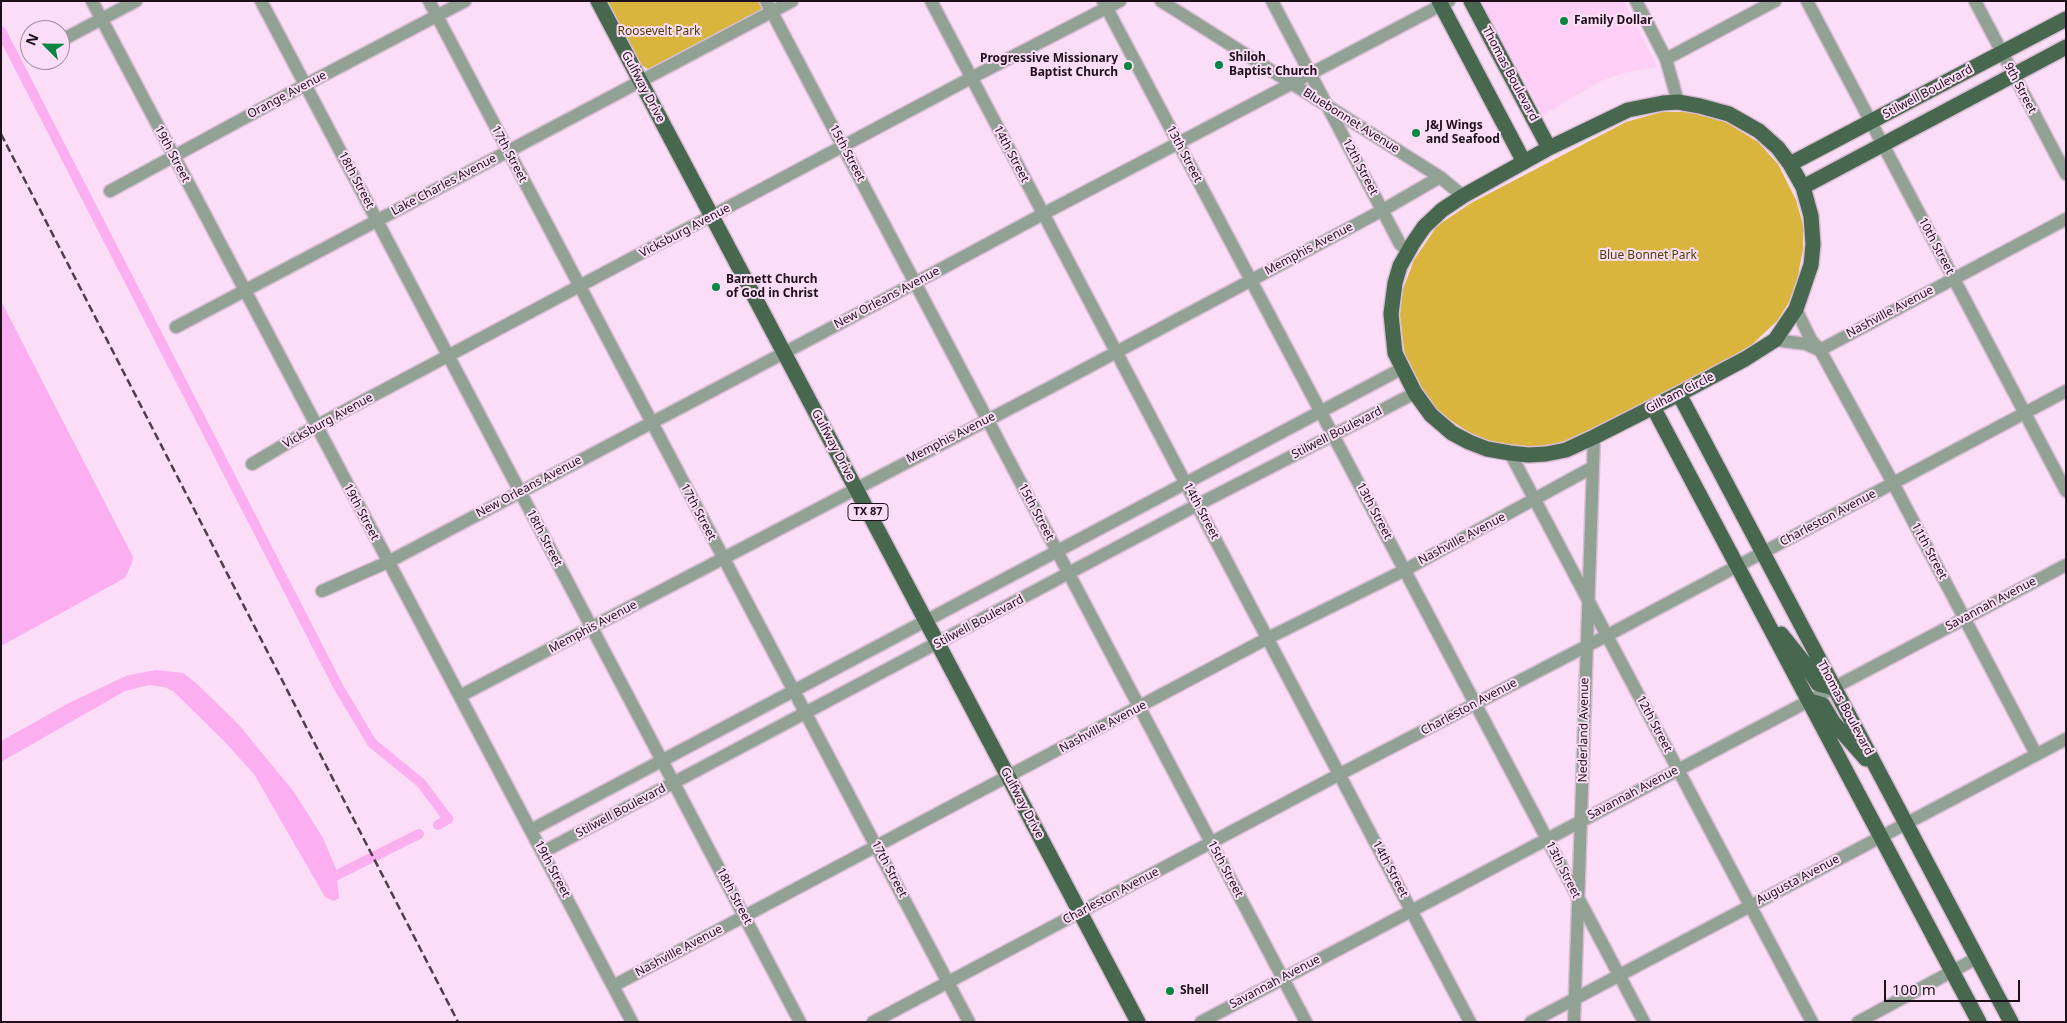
<!DOCTYPE html>
<style>
body{margin:0}
#map{position:relative;width:2067px;height:1023px;overflow:hidden;background:#fcddf7;font-family:"Noto Sans",sans-serif}
canvas{display:block}
.frame{position:absolute;inset:0;border:2px solid #1d101b;pointer-events:none}
.north{position:absolute;left:20px;top:20px;width:50px;height:50px;box-sizing:border-box;background:#fcddf7;border:1px solid #a38b9f;border-radius:50%;rotate:293deg;font-size:14px;font-weight:700;line-height:20px;text-align:center;color:#1d101b}
.north::after{content:'';display:block;margin:auto;width:18px;height:22px;background:#058742;clip-path:polygon(50% 0,100% 100%,50% 72%,0 100%)}
.scale{position:absolute;left:1884px;top:980px;width:136px;height:22px;box-sizing:border-box;border:2px solid #1d101b;border-top:0;padding-left:6px;font-size:15px;line-height:18px;white-space:nowrap;color:#1d101b;-webkit-text-stroke:4px #fcddf7;paint-order:stroke}
</style>
<div id="map">
<canvas width="2067" height="1023"></canvas>
<div class="frame"></div>
<div class="north">N</div>
<div class="scale">100 m</div>
</div>
<script>
const g = document.querySelector('canvas').getContext('2d');
g.lineJoin = 'round';
function fill(path, color) {
  g.fillStyle = color;
  g.fill(path, 'evenodd');
}
function poly(rows) {
  const path = new Path2D();
  for (const r of rows) {
    path.moveTo(r[0], r[1]);
    for (let i = 2; i < r.length; i += 2) path.lineTo(r[i], r[i + 1]);
  }
  return path;
}
function trace(path, color, width, dash) {
  g.strokeStyle = color;
  g.lineWidth = width;
  g.lineCap = dash ? 'butt' : 'round';
  g.setLineDash(dash || []);
  g.stroke(path);
}
function label(font, color, halo, rows, align = 'center') {
  g.font = font + ' "Noto Sans",sans-serif';
  g.lineWidth = 4;
  g.setLineDash([]);
  g.textBaseline = 'middle';
  g.strokeStyle = halo;
  g.fillStyle = color;
  for (const [text, x, y, turn = 0] of rows) {
    g.save();
    g.translate(x, y);
    g.rotate((+turn || 0) * Math.PI / 180);
    g.textAlign = isNaN(turn) ? turn : align;
    if (halo) g.strokeText(text, 0, 0);
    g.fillText(text, 0, 0);
    g.restore();
  }
}
const built = poly([
 [1481,1,1624,1,1657,67,1624,73,1601,81,1543,115]
]);
const green = poly([
 [607,1,759,1,762,9,762,12,650,70,641,65],
 [1662,112,1693,112,1721,119,1758,142,1778,164,1796,200,1803,225,1803,250,1797,280,1789,302,1777,321,1743,353,1575,438,1554,444,1529,447,1510,446,1488,442,1467,431,1440,413,1423,394,1405,358,1400,315,1403,289,1414,260,1437,226,1471,203,1626,122]
]);
const water = poly([
 [1,301,133,557,132,563,125,578,1,646],
 [155,670,183,673,196,683,239,725,294,792,323,838,336,869,339,898,334,901,325,897,254,774,224,741,173,691,164,687,149,685,125,691,1,762,1,741,69,703,126,676]
]);
const canal = poly([
 [1,31,339,688,372,743,421,783,448,819,438,825],
 [325,881,419,834]
]);
const minor = poly([
 [92,1,632,1022],
 [261,1,800,1022],
 [429,1,969,1022],
 [766,1,1306,1022],
 [931,1,1470,1022],
 [1103,1,1644,1022],
 [1161,1,1440,177,1463,196],
 [1272,1,1400,244,1408,251],
 [1636,1,1666,59,1678,102],
 [1807,1,2066,491],
 [1975,1,2066,174],
 [60,41,136,1],
 [1666,59,1775,1],
 [110,191,305,85,465,1],
 [1796,309,1811,340,1820,350,1893,483,2036,754],
 [176,327,792,1],
 [1775,340,1806,344,1817,349],
 [1820,350,2066,219],
 [1510,453,1812,1022],
 [252,464,316,426,971,78,1120,1],
 [322,591,388,562,850,318,1043,214,1449,1],
 [460,696,1049,388,1383,210,1440,177],
 [531,830,1401,369],
 [543,852,1197,505,1415,393],
 [613,986,1268,638,1405,570,1593,467],
 [873,1022,1340,774,1608,635,2066,391],
 [1201,1022,2066,565],
 [1531,1022,2066,739],
 [1574,1022,1594,437],
 [1858,1022,1977,958]
]);
const major = poly([
 [598,1,1138,1022],
 [1439,1,1524,162],
 [1471,1,1549,148],
 [1678,102,1700,106,1729,114,1759,131,1778,148,1790,164,1803,187,1811,216,1813,244,1811,265,1796,309,1775,340,1745,359,1679,394,1594,437,1566,450,1546,454,1528,455,1510,453,1487,449,1469,442,1452,433,1431,415,1415,393,1395,353,1391,314,1395,283,1400,266,1413,243,1424,227,1442,210,1463,196,1549,148,1628,110,1663,103,1678,102],
 [1790,164,2066,19],
 [1803,187,2066,47],
 [1679,394,2011,1022],
 [1653,407,1979,1022],
 [1781,634,1806,665,1818,684,1834,688],
 [1810,701,1823,705,1833,722,1866,759]
]);
const rail = poly([
 [1,134,458,1022]
]);
const markers = [
 [1564,21,5,"#058742"],
 [1219,65,5,"#058742"],
 [1128,66,5,"#058742"],
 [1416,133,5,"#058742"],
 [716,287,5,"#058742"],
 [1170,991,5,"#058742"]
];
const shields = [
 [868,512,40]
];
const shieldNames = [
 ["TX 87",868,512]
];
const poiNames = [
 ["Family Dollar",1574,21],
 ["Shiloh",1229,58],
 ["Baptist Church",1229,72],
 ["Progressive Missionary",1118,59,"right"],
 ["Baptist Church",1118,73,"right"],
 ["J&J Wings",1426,126],
 ["and Seafood",1426,140],
 ["Barnett Church",726,280],
 ["of God in Christ",726,294],
 ["Shell",1180,991]
];
const parkNames = [
 ["Roosevelt Park",659,32],
 ["Blue Bonnet Park",1648,256]
];
const streetNames = [
 ["Thomas Boulevard",1510,74,62],
 ["Gulfway Drive",643,87,62],
 ["9th Street",2020,88,62],
 ["Stilwell Boulevard",1928,92,-28],
 ["Orange Avenue",287,95,-28],
 ["Bluebonnet Avenue",1351,121,32],
 ["15th Street",847,153,62],
 ["19th Street",172,154,62],
 ["17th Street",509,154,62],
 ["14th Street",1011,154,62],
 ["13th Street",1184,154,62],
 ["12th Street",1360,167,62],
 ["18th Street",356,180,62],
 ["Lake Charles Avenue",444,185,-28],
 ["Vicksburg Avenue",685,231,-28],
 ["10th Street",1936,246,62],
 ["Memphis Avenue",1309,249,-28],
 ["New Orleans Avenue",887,298,-28],
 ["Nashville Avenue",1890,312,-28],
 ["Gilham Circle",1680,393,-27],
 ["Vicksburg Avenue",328,421,-29],
 ["Stilwell Boulevard",1337,433,-27],
 ["Memphis Avenue",951,438,-27],
 ["Gulfway Drive",833,445,62],
 ["New Orleans Avenue",529,487,-28],
 ["14th Street",1201,511,62],
 ["13th Street",1374,511,62],
 ["19th Street",361,512,62],
 ["17th Street",698,512,62],
 ["15th Street",1036,512,62],
 ["Charleston Avenue",1828,518,-28],
 ["18th Street",544,538,62],
 ["Nashville Avenue",1462,539,-28],
 ["11th Street",1929,551,62],
 ["Savannah Avenue",1991,604,-28],
 ["Stilwell Boulevard",979,622,-28],
 ["Memphis Avenue",593,627,-28],
 ["Charleston Avenue",1469,707,-28],
 ["Thomas Boulevard",1845,708,62],
 ["12th Street",1654,724,62],
 ["Nashville Avenue",1103,727,-28],
 ["Nederland Avenue",1584,730,-89],
 ["Savannah Avenue",1633,793,-28],
 ["Gulfway Drive",1022,803,62],
 ["Stilwell Boulevard",621,811,-28],
 ["19th Street",552,869,62],
 ["17th Street",889,869,62],
 ["15th Street",1225,869,62],
 ["14th Street",1390,869,62],
 ["13th Street",1563,870,63],
 ["Augusta Avenue",1798,880,-28],
 ["18th Street",734,896,62],
 ["Charleston Avenue",1111,896,-28],
 ["Nashville Avenue",679,951,-28],
 ["Savannah Avenue",1275,982,-28]
];
fill(built, '#fdcff6');
fill(green, '#dab53e');
fill(water, '#fbaef0');
trace(canal, '#fbaef0', 10);
trace(minor, '#d8bcd4', 15);
trace(major, '#d8bcd4', 18);
trace(minor, '#91a294', 12);
trace(major, '#48674f', 15);
trace(rail, '#4e3d4b', 2.5, [8, 4]);
for (const [x, y, r, color] of markers) {
  const dot = new Path2D();
  dot.arc(x, y, r, 0, 2 * Math.PI);
  g.fillStyle = color;
  g.fill(dot);
  trace(dot, '#fcddf7', 2);
}
for (const [x, y, w] of shields) {
  const box = new Path2D();
  box.roundRect(x - w / 2, y - 8.5, w, 17, 4);
  g.fillStyle = '#fcddf7';
  g.fill(box);
  trace(box, '#1d101b', 1);
}
label('bold 11px', '#1d101b', null, shieldNames);
label('bold 12px', '#1d101b', '#fcddf7', poiNames, 'left');
label('12px', '#4e3e04', '#fcddf7', parkNames);
label('12px', '#1d101b', '#fcddf7', streetNames);
</script>
